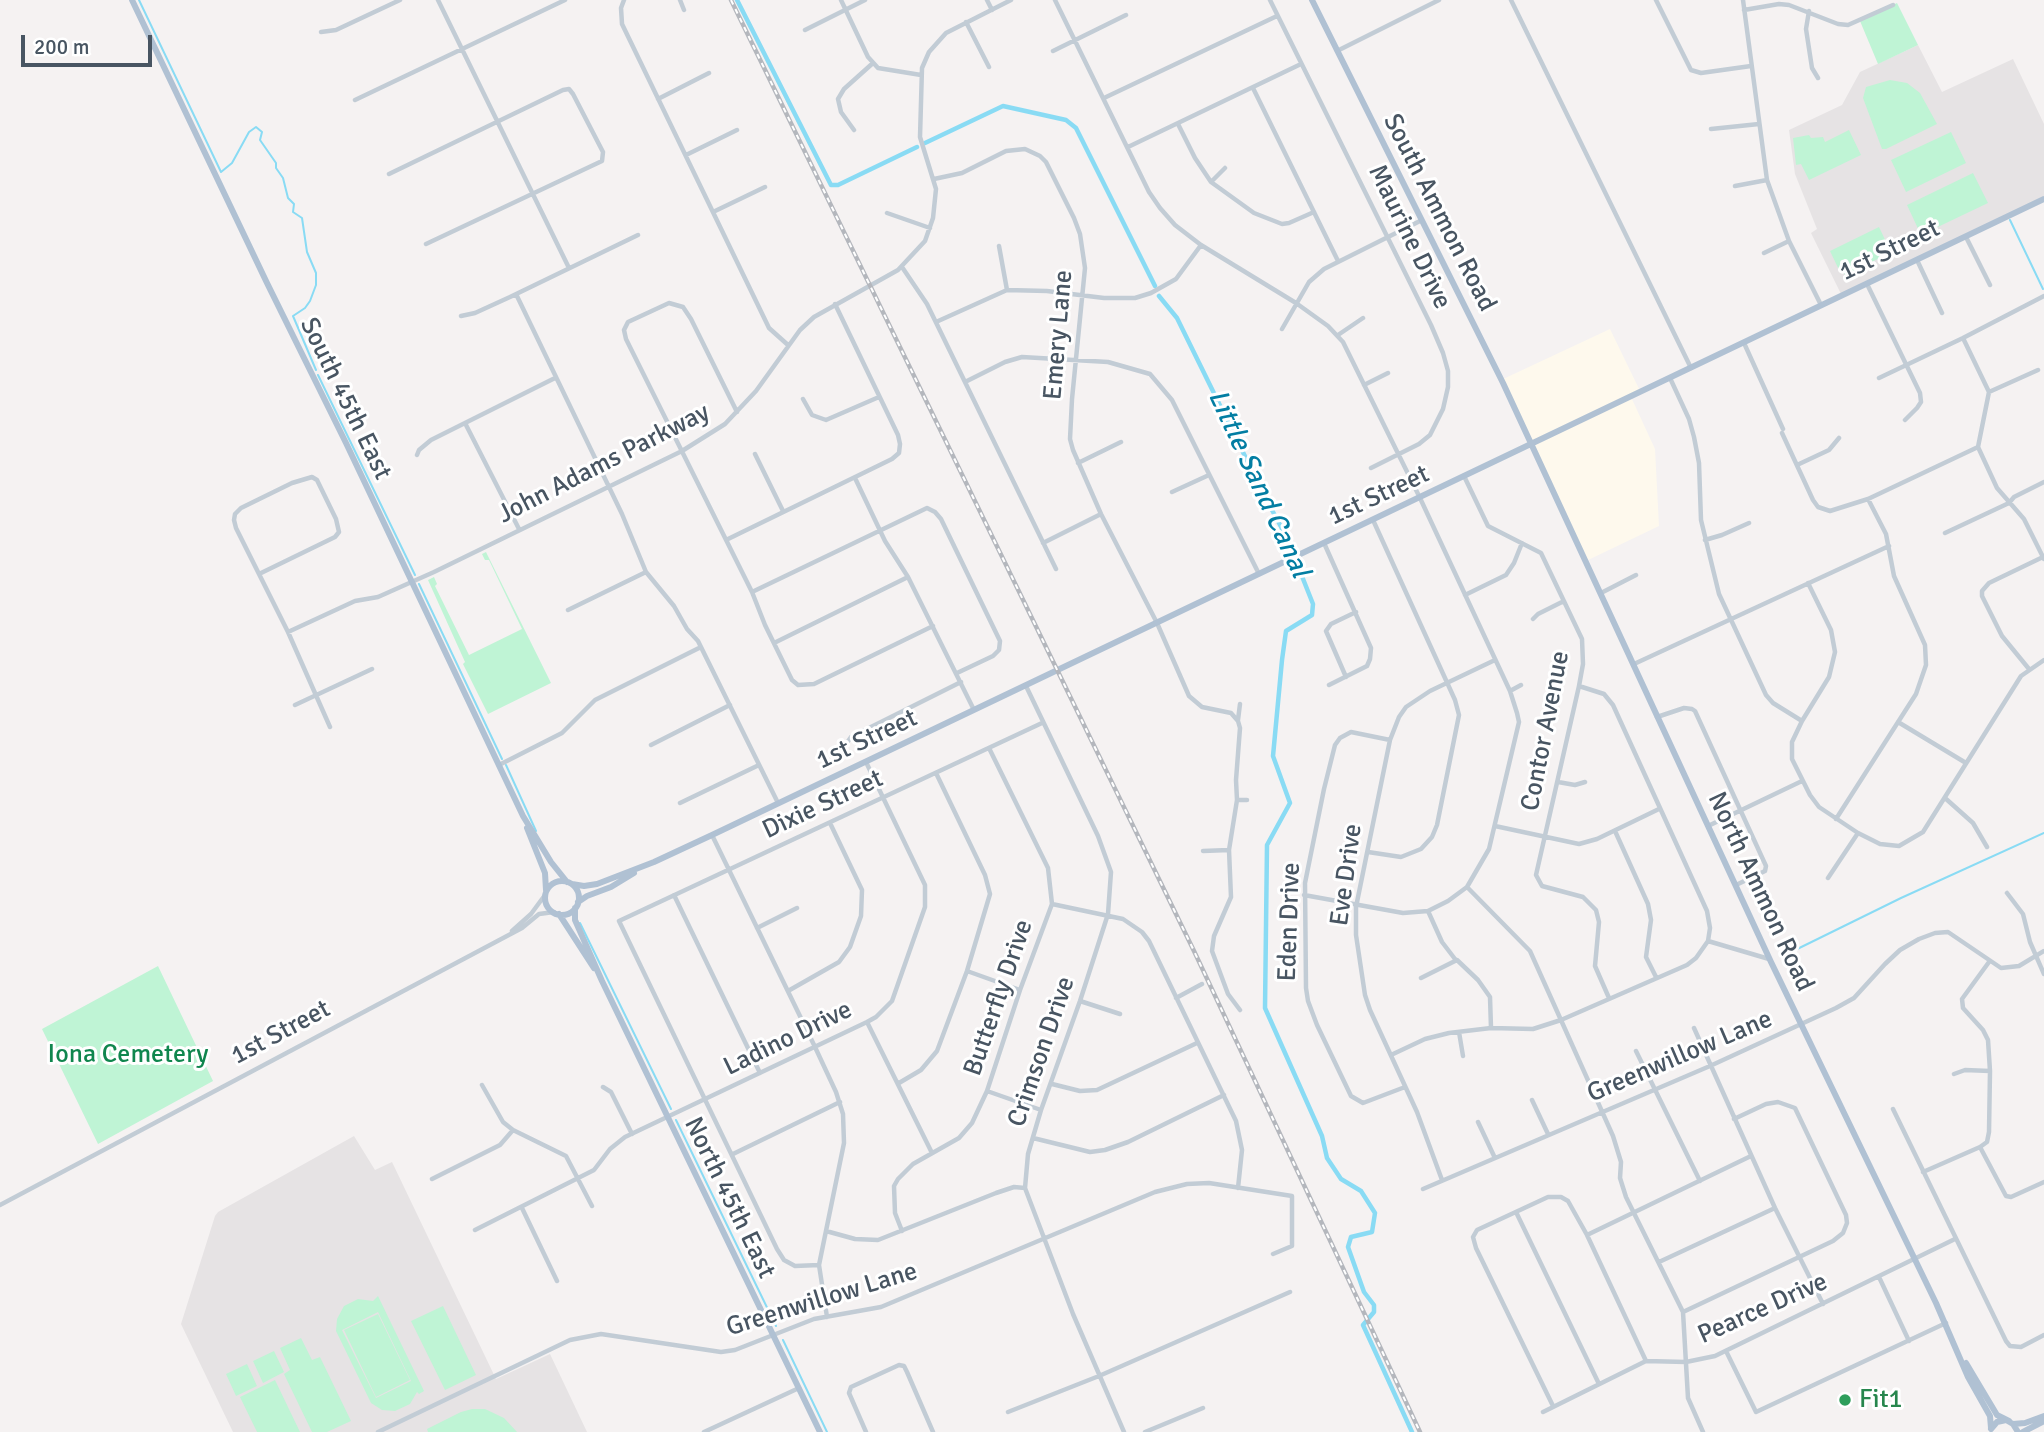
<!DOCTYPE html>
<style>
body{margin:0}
#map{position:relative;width:2044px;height:1432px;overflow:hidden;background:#f5f2f2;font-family:Signika,sans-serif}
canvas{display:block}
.scale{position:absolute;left:21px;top:35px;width:131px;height:32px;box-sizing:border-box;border:4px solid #485562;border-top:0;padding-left:9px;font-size:21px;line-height:24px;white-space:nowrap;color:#485562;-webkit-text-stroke:5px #fff;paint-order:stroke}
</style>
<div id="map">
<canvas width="2044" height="1432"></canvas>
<div class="scale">200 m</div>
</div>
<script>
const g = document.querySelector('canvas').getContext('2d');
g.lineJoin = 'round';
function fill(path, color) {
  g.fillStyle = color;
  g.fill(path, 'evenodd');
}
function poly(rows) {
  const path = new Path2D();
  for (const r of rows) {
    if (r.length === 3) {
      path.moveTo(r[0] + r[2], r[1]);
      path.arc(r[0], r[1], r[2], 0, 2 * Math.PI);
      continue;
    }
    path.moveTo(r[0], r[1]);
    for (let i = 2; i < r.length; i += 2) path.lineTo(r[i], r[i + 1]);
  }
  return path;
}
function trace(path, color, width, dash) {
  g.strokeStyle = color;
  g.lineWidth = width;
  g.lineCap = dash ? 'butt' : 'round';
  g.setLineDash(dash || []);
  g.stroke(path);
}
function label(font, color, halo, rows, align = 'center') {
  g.font = font + ' Signika,sans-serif';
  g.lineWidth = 6;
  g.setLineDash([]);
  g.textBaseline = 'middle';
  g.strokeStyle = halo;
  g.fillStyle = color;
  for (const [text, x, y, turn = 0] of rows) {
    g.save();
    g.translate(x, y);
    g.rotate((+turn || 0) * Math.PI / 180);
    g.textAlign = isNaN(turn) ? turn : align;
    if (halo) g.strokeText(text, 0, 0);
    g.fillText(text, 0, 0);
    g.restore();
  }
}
const commercial = poly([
 [1610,329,1641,393,1631,397,1655,449,1659,526,1586,561,1501,380]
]);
const education = poly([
 [1918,45,1942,92,2013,59,2044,124,2044,198,1842,296,1811,233,1817,229,1795,174,1789,130,1842,105,1860,72],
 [354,1136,375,1170,392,1162,496,1379,550,1354,587,1432,233,1432,181,1324,215,1216,218,1212]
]);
const green = poly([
 [1897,3,1918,45,1878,64,1860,21],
 [1890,80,1907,83,1920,93,1937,124,1886,149,1882,149,1863,98,1866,87],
 [1849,130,1861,155,1809,180,1801,164,1796,165,1793,138,1809,135,1811,138,1823,137,1825,142],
 [1951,132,1966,163,1906,192,1891,160],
 [1973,173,1988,203,1921,235,1907,205],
 [1879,227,1890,250,1886,251,1888,254,1845,275,1843,271,1840,272,1830,251],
 [486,552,551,683,488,714,463,664,465,662,428,580,434,577,437,584,435,586,469,655,522,629,489,560,485,560,482,554],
 [158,966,213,1081,98,1144,42,1029],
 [378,1296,424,1391,419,1394,417,1392,410,1404,395,1411,382,1410,371,1403,336,1331,337,1319,344,1306,358,1299,373,1301],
 [378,1312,411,1381,376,1398,342,1330],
 [443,1306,476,1375,445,1390,411,1321],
 [378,1314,410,1380,376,1397,344,1330],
 [301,1338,312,1360,320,1357,351,1421,327,1432,312,1432,284,1374,290,1370,280,1348],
 [274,1351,284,1372,263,1383,253,1361],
 [247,1364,257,1386,236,1396,226,1374],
 [275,1380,300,1432,257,1432,240,1397],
 [472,1409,485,1409,504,1418,517,1432,428,1432,427,1429,461,1412]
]);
const stream = poly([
 [139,0,221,172,232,163,249,132,256,127,262,132,260,140,276,163,276,168,283,178,288,198,294,204,293,212,302,218,307,252,316,273,316,285,310,301,305,308,293,316,316,370],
 [2010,220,2043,289],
 [318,375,415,575],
 [419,584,502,759],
 [506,765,536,831],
 [580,923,671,1109],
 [1781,957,1901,898,2044,833],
 [676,1120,776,1326],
 [783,1340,827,1432]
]);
const canal = poly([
 [737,0,831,185,838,185,917,147],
 [925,143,1003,106,1066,120,1076,128,1155,286],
 [1159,296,1177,318,1266,499,1286,536,1313,604,1312,615,1286,631,1282,660,1273,756,1290,803,1267,845,1265,1008,1322,1136,1327,1158,1341,1179,1361,1191,1375,1213,1372,1232,1351,1237,1348,1247,1364,1292,1374,1305,1374,1312,1363,1325,1412,1432]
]);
const minor = poly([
 [438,0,569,268],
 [624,0,621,8,622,24,769,328,788,345],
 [680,0,684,10],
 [841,0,868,57,878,68,921,75],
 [987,0,992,10],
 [1055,0,1149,192,1160,208,1175,225,1201,245,1296,303,1328,326,1343,342,1420,498,1510,691,1517,713,1519,722,1489,849,1467,887,1448,901,1428,911,1403,913,1304,895],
 [1270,0,1431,325,1443,353,1448,371,1448,387,1443,409,1430,435,1419,444,1371,468],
 [1511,0,1691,368],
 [1656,0,1691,70,1701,73,1751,66],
 [1743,0,1767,180,1789,241,1821,305],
 [1744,10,1779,4,1789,5,1838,24,1848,25,1893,5],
 [1809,11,1806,29,1812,68,1818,78],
 [966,22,989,67],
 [805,30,865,0],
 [321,32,336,30,400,0],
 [1053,51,1126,15],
 [1337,51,1439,0],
 [1253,88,1338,261],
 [1104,98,1277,16],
 [658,99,709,73],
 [355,100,565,0],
 [1178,124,1195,158,1211,182,1254,213,1282,224,1289,223,1314,212],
 [1711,129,1759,124],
 [854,130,841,112,838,99,844,89,873,63],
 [1128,147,1301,64],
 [686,155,737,130],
 [389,174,563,90,569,89,573,94,603,152,602,161,426,244],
 [934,179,962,173,1006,151,1025,149,1040,156,1046,162,1074,218,1080,234,1085,268,1072,399,1070,439,1073,450,1101,514,1157,623,1189,696,1202,707,1231,713,1238,721,1240,728,1236,780,1237,800,1229,850,1231,897,1214,936,1212,951,1228,994,1240,1010],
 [1211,182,1225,168],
 [1735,186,1767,180],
 [713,212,765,187],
 [887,213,930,228],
 [1966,237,1990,285],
 [999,246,1007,290],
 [1764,253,1789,241],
 [1917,260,1942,313],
 [902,267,927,304,1056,569],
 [1867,284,1920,393,1921,402,1917,408,1905,420],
 [516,294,622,514,646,572,674,606,687,629,698,641,778,803],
 [461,316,475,313,510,297,638,235],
 [936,322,1007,290,1047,291,1104,298,1135,298,1151,293,1176,279,1201,245],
 [1282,329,1309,282,1324,269,1420,221],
 [1338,335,1363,318],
 [1963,338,1989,392,1978,447,1997,488,2024,519,2044,559],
 [1744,343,1783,429],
 [1670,378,1689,419,1694,437,1699,463,1701,520,1719,594,1766,695,1773,703,1802,721],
 [1879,378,1963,338,2044,296],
 [965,382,1005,362,1022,357,1108,362,1150,374,1172,400,1259,574],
 [1364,385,1388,373],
 [1989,392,2038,370],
 [803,399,812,415,826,420,879,397],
 [737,412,691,319,683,307,669,303,628,322,624,330,626,339,752,592,765,625,792,680,798,685,814,684,933,626],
 [465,423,519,529],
 [1782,433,1813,500,1818,507,1830,511,1868,499,1978,447],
 [755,454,783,511],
 [417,455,419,450,431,440,555,378],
 [1078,463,1121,442],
 [1797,465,1829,450,1839,438],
 [1464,476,1488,526,1541,553,1582,639,1583,664,1579,686,1536,875,1542,886,1583,897,1596,910,1599,922,1595,966,1609,998],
 [855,478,885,541,908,577,974,710],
 [1172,492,1209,475],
 [1945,533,2009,503,2014,497,2044,482],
 [726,540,892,459,899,453,900,444,898,435,835,304],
 [1705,540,1722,535,1749,523],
 [1043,543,1101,514],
 [1324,543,1371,648,1370,659,1367,666,1329,685],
 [259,574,335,537,339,532,336,519,317,480,312,477,292,483,241,508,235,514,234,520,236,528,288,632,330,727],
 [1808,583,1831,630,1835,652,1829,677,1802,721,1792,742,1792,759,1810,795,1819,807,1858,833,1880,844,1899,846,1923,832,2021,676,2044,660],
 [752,592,927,508,935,512,941,519,1000,641,999,650,993,656,957,673],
 [1601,593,1636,575],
 [1465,595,1506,575,1514,563,1522,543],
 [568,610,646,572],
 [1533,619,1538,614,1564,601],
 [288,632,355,601,378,597,434,572,682,451,725,424,756,391,800,330,814,317,898,270,925,241,933,218,936,189,920,137,922,68,929,52,946,33,1011,0],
 [774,643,908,577],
 [1634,664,1889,546],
 [2029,669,2002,636,1982,596,1982,591,1989,583,2043,557],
 [1346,677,1326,631,1331,624,1356,612],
 [1026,686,1098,836,1111,872,1108,914,1080,1001,1041,1110,1028,1154,1025,1188,1073,1314,1124,1432],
 [1510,691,1521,685],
 [295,705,372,669],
 [1657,717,1684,708,1692,709,1695,711,1766,866,1765,871,1736,885],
 [1238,720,1240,704],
 [1898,722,1966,763],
 [1390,740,1351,732,1340,738,1335,745,1324,789,1305,883,1306,988,1308,1001,1317,1025,1351,1096,1363,1103,1405,1087],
 [651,745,730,705],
 [844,747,851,737,961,682],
 [499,765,562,733,595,700,701,647],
 [1558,782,1575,785,1585,782],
 [1945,798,1973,823,1987,847],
 [1237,800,1247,800],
 [680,803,759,765],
 [1836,819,1916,694,1926,665,1925,645,1894,576,1886,534,1868,499],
 [1495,826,1579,844,1597,839,1659,809],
 [1708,826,1802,781],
 [1615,831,1648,904,1651,920,1646,957,1656,977],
 [712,835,815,1047,836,1092,843,1114,844,1143,819,1265,827,1317],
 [1203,851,1229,850],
 [1368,852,1401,857,1421,849,1432,837,1437,825,1459,715,1455,700,1373,520],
 [1828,878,1858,833],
 [1467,887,1530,951,1613,1136,1621,1162,1620,1178,1626,1197,1683,1312,1688,1398,1703,1432],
 [2007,893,2023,914,2030,942,2044,974],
 [674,895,760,1073],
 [1052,904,1123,919,1142,932,1149,941,1236,1121,1242,1150,1238,1188],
 [1428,911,1442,942,1455,959],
 [757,928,797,908],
 [512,931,531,914,545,895],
 [1708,941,1769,959],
 [967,971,1020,990],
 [1421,978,1457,960,1478,980,1490,997,1491,1028],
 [788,991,839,962,850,947,861,916,862,890,830,823],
 [1176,998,1202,984],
 [1080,1001,1120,1014],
 [867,1022,932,1153],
 [1694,1028,1775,1208,1823,1304],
 [1459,1032,1463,1056],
 [1636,1051,1700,1181],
 [1391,1055,1425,1039,1449,1033,1491,1028,1533,1029,1561,1020,1687,965,1696,958,1708,941,1710,928,1707,911,1613,705,1604,694,1579,686],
 [1954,1074,1965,1070,1990,1071],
 [899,1083,921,1070,937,1051,967,971,990,894,985,875,936,773],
 [1052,1084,1080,1091,1097,1090,1197,1043],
 [482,1085,503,1122,513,1130,566,1156,592,1206],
 [603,1087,611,1092,632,1134],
 [987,1091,1041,1110],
 [1532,1100,1548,1134],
 [1893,1109,2006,1341,2010,1346,2021,1347,2044,1335],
 [1478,1122,1494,1156],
 [1033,1138,1090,1152,1105,1150,1128,1142,1224,1095],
 [1980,1147,2006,1196,2011,1197,2044,1182],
 [733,1154,840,1102],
 [1923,1172,1980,1147,1987,1142,1989,1132,1990,1071,1988,1040,1983,1030,1963,1008,1962,999,1989,962],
 [432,1179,500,1145,513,1130],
 [1442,1180,1417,1112,1370,1010,1365,995,1356,935,1356,907,1390,740,1399,717,1406,707,1430,691,1495,660],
 [1423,1189,1710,1066,1836,1008,1854,998,1885,964,1900,950,1919,939,1935,933,1948,932,2001,968,2019,966,2044,951],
 [0,1205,522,928,539,914,554,912],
 [522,1208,557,1281],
 [1516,1212,1599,1384],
 [475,1230,594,1170,610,1149,625,1137,867,1022,876,1017,892,1001,925,907,925,885,866,762],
 [826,1231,855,1239,878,1240,996,1193,1014,1187,1025,1188],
 [902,1231,895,1213,894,1186,898,1179,913,1164,959,1138,972,1123,987,1091,1020,990,1052,904,1048,868,989,748],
 [1587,1235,1751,1156],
 [1659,1262,1775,1208],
 [819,1265,795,1266,784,1260,777,1249,619,921,1042,723],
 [1879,1277,1909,1341],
 [1683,1312,1833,1241,1843,1233,1847,1223,1846,1215,1795,1108,1778,1102,1766,1104,1734,1119],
 [1726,1351,1756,1412,1946,1323],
 [1553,1406,1476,1248,1473,1237,1477,1230,1548,1197,1561,1197,1568,1201,1587,1235,1646,1361],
 [1008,1412,1099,1376,1290,1292],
 [1543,1412,1646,1361,1686,1362,1715,1356,1955,1239],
 [378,1432,570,1340,601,1334,721,1352,735,1350,814,1319,881,1307,1155,1192,1187,1184,1209,1183,1292,1196,1292,1246,1273,1254],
 [704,1432,799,1388],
 [866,1432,849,1393,851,1387,899,1365,904,1366,907,1372,933,1432],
 [1145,1432,1203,1408]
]);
const major = poly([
 [132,0,267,283,346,443,523,816,551,862,567,882],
 [1312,0,1503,383,1771,962,1936,1303,1968,1377,1990,1416,1991,1428],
 [527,828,545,873,546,890],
 [562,898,17],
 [572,884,584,886,597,884,654,862,712,835,2044,199],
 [578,902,587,896,611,887,634,873],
 [575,908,575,920,602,981,820,1432],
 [559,914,594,968],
 [1966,1363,1997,1415,2009,1421],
 [2013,1424,2025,1423,2044,1416],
 [1991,1429,1997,1422,2006,1420,2013,1424,2018,1432],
 [2023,1432,2044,1421]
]);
const rail = poly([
 [731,0,1194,951,1420,1432]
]);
const markers = [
 [1845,1400,7,"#2e9e5b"]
];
const streetNames = [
 ["South Ammon Road",1439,213,63],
 ["Maurine Drive",1409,237,64],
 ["1st Street",1890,251,-26],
 ["Emery Lane",1059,335,-85],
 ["South 45th East",345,399,64],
 ["John Adams Parkway",604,464,-27],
 ["1st Street",1379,496,-25],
 ["Contor Avenue",1546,731,-79],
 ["1st Street",867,740,-25],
 ["Dixie Street",823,805,-25],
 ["Eve Drive",1347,875,-82],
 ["North Ammon Road",1760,892,65],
 ["Eden Drive",1290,922,-88],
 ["Butterfly Drive",999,998,-71],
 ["1st Street",281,1033,-28],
 ["Ladino Drive",788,1039,-26],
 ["Crimson Drive",1042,1052,-71],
 ["Greenwillow Lane",1680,1057,-23],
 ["North 45th East",729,1198,64],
 ["Greenwillow Lane",822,1300,-17],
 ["Pearce Drive",1763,1309,-24]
];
const parkNames = [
 ["Iona Cemetery",128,1055]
];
const leisureNames = [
 ["Fit1",1859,1400]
];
const waterNames = [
 ["Little Sand Canal",1258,484,65]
];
fill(commercial, '#fef9ed');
fill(education, '#e6e3e4');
fill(green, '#bff4d5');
trace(stream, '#89dbf4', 2);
trace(canal, '#89dbf4', 4.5);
trace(minor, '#c2ccd5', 4.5);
trace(major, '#b0c1d3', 6);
trace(rail, '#b4b7bd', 4.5);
trace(rail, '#fff', 2, [5]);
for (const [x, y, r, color] of markers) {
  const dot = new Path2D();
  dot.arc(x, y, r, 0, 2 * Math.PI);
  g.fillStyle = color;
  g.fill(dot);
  trace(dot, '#fff', 2.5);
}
label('26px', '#485562', '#fff', streetNames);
label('26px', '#10864e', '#fff', parkNames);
label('26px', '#27864d', '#fff', leisureNames, 'left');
label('italic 28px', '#037ea3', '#fff', waterNames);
</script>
